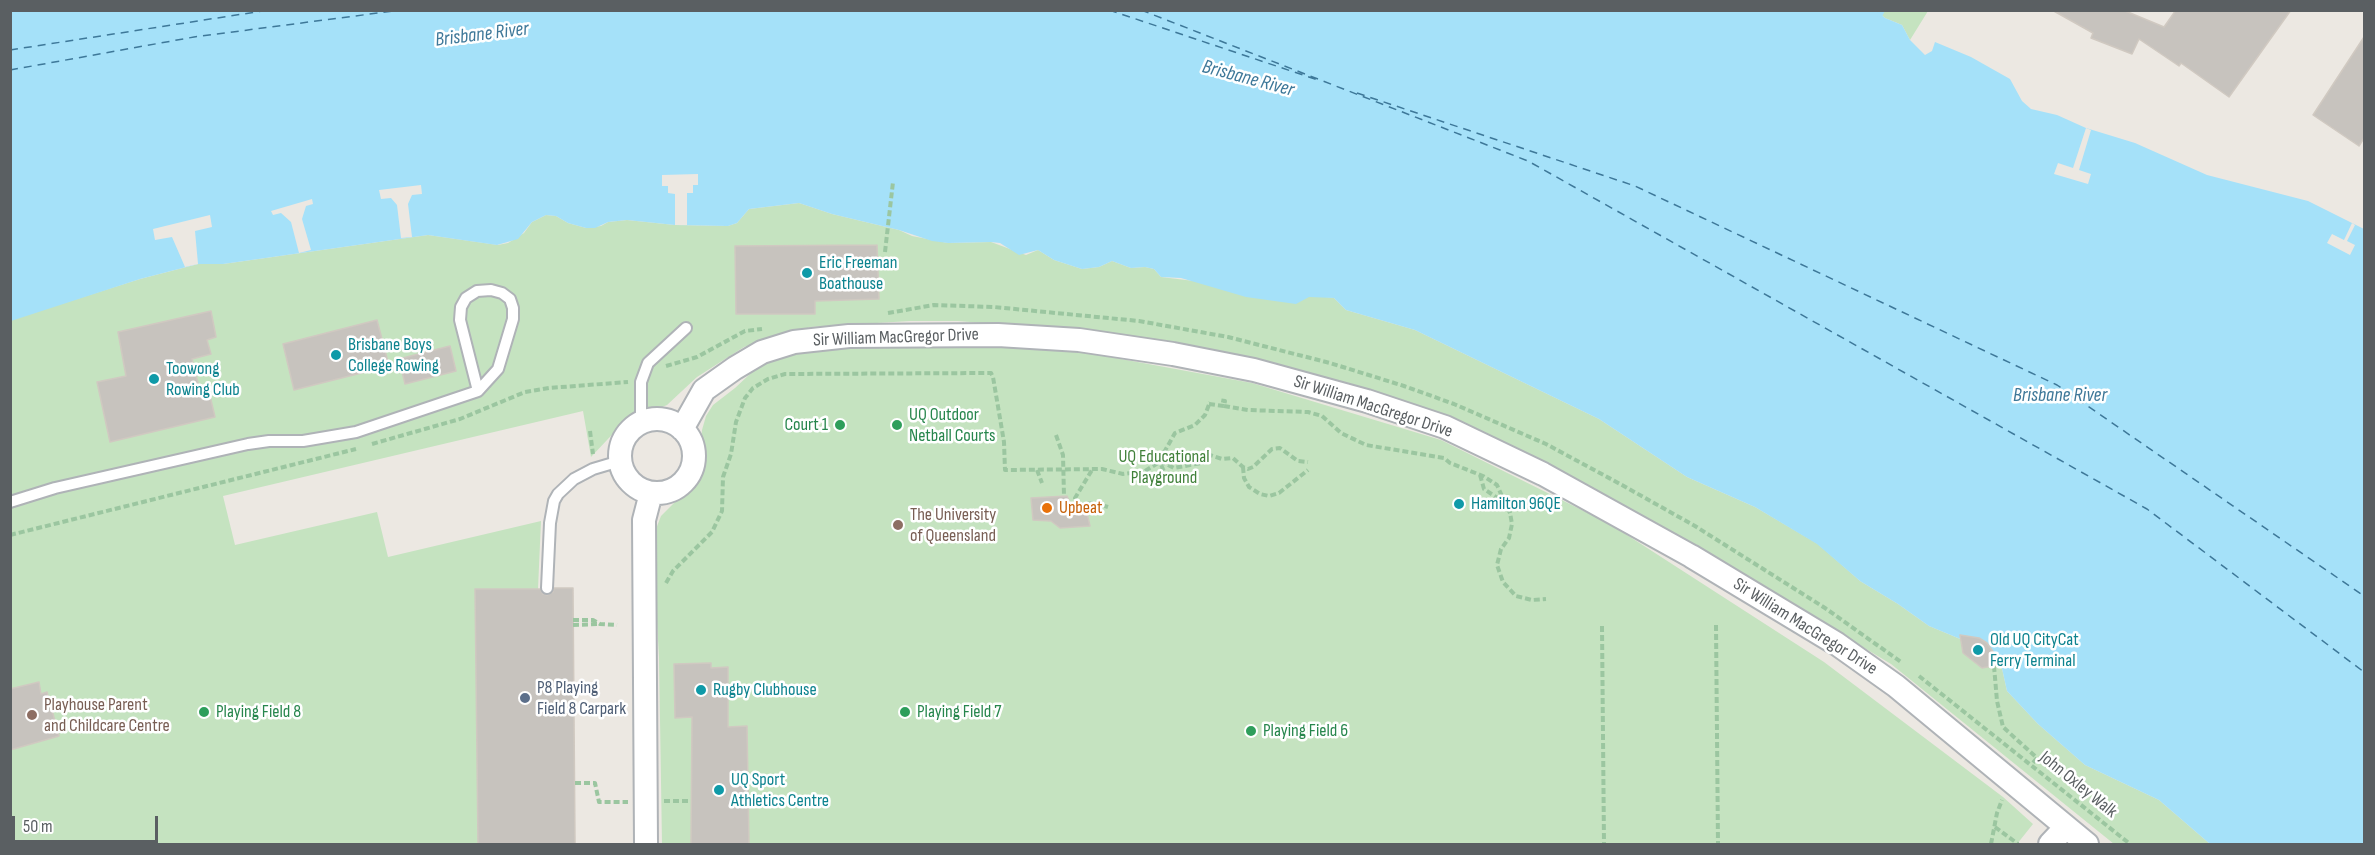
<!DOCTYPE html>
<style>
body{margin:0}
#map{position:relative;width:2375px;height:855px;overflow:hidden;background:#ece8e2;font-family:"Sofia Sans Condensed",sans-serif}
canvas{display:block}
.frame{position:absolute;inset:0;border:12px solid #5a5f62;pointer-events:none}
.scale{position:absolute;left:12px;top:816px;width:146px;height:27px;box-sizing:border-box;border:3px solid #5a5f62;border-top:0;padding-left:8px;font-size:18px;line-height:21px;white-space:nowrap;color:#5a5f62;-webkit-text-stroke:4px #fff;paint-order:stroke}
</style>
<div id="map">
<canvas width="2375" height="855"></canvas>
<div class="frame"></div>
<div class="scale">50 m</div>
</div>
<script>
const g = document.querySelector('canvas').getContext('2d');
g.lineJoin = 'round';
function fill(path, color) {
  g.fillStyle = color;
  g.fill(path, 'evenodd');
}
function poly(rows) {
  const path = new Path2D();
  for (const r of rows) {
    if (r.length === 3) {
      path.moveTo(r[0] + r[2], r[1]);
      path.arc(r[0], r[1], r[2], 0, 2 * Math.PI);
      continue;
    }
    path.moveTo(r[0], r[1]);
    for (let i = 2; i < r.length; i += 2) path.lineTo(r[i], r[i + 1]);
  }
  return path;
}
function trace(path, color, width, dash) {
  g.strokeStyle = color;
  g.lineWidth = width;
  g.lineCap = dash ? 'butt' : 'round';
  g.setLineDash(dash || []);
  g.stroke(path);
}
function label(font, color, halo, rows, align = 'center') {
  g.font = font + ' "Sofia Sans Condensed",sans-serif';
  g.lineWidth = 5;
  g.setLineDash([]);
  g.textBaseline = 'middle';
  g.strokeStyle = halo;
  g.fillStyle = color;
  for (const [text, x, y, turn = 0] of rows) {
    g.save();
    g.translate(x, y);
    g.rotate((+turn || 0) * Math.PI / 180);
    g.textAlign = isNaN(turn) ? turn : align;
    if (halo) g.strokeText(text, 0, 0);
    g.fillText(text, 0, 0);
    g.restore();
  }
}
const green = poly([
 [1877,11,1928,11,1910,40,1902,25,1885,18],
 [799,203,832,214,899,230,912,236,948,243,991,242,1026,255,1038,250,1054,260,1082,269,1099,267,1112,261,1131,268,1145,267,1154,269,1161,277,1334,298,1346,310,1415,330,1599,419,1687,477,1755,507,1818,544,1860,581,1898,604,1929,626,1999,655,2007,691,2038,724,2085,765,2159,800,2210,844,2114,844,1891,664,1723,563,1567,474,1411,406,1105,333,958,321,910,321,811,327,744,347,697,377,667,405,623,423,591,457,583,411,223,496,235,545,377,512,388,557,541,521,538,589,475,590,478,844,11,844,10,320,140,279,198,264,223,264,428,235,498,245,508,243,524,233,532,222,546,215,556,216,568,223,586,228,601,226,608,222,627,220,675,225,728,226,737,223,749,209],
 [849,345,1061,348,1252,383,1441,440,1610,524,1824,662,2003,797,2033,824,2017,844,662,844,659,657,653,553,656,529,661,516,693,484,700,468,702,430,706,416,713,405,735,388,766,359]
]);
const water = poly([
 [10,11,1877,11,1885,18,1902,25,1910,40,1925,55,1932,51,1935,42,1971,57,2010,79,2022,101,2031,109,2057,115,2086,128,2135,143,2207,175,2308,201,2364,229,2364,844,2210,844,2159,800,2085,765,2038,724,2007,691,1999,655,1929,626,1898,604,1860,581,1817,544,1755,507,1687,477,1599,419,1415,330,1346,310,1334,298,1309,297,1296,304,1246,297,1181,278,1161,277,1154,269,1145,267,1131,268,1112,261,1099,267,1082,269,1054,260,1038,250,1019,255,1000,243,991,242,948,243,932,241,899,230,832,214,799,203,749,209,737,223,728,226,675,225,627,220,608,222,595,228,586,228,568,223,556,216,546,215,532,222,518,239,497,245,428,235,223,264,198,264,140,279,11,321]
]);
const pier = poly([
 [2086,128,2091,130,2079,170,2091,174,2088,184,2054,174,2058,163,2073,168],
 [698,174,698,185,693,185,693,193,687,193,687,225,675,225,675,194,668,193,668,186,662,186,662,175],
 [421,185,422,194,412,195,408,204,412,237,401,238,397,205,391,198,381,199,379,190],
 [312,199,313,204,306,206,302,219,311,250,299,253,291,222,281,213,273,215,271,211],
 [210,215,212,227,195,231,198,264,185,267,172,237,155,240,153,229],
 [2352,223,2355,225,2347,241,2355,245,2350,255,2327,243,2332,234,2344,240]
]);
const stream = poly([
 [1880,14,1882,10]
]);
const ferry = poly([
 [1109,10,1318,80],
 [1141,10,1528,161,2147,509,2364,672],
 [10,50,269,10],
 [10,70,194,37,401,10],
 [1357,93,1635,186,2057,385,2364,596]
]);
const building = poly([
 [2052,10,2123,10,2164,27,2176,10,2291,10,2229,97,2181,63,2179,66,2139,39,2132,54,2091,38,2093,33,2052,10],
 [2364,37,2364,138,2359,146,2313,115,2364,37],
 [877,245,879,299,815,301,815,314,736,314,735,246,877,245],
 [211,311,216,337,207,340,211,354,192,359,202,399,210,396,215,417,110,442,97,382,126,376,118,332,211,311],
 [377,320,389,366,294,390,283,344,377,320],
 [450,346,456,371,405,384,399,359,450,346],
 [1067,496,1072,508,1086,509,1090,526,1060,528,1051,521,1033,520,1031,498,1067,496],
 [554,588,573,588,575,844,478,844,475,589,540,589,543,594,547,595,553,592,554,588],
 [1960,635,1979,638,1987,643,1994,653,1998,665,1982,668,1963,653,1960,635],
 [711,663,711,668,728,667,728,727,747,726,749,844,691,844,692,717,675,718,674,664,711,663],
 [39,682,41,694,47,692,59,736,10,750,10,689,39,682]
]);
const path = poly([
 [885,252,893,182],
 [888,313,934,305,994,307,1139,321,1228,337,1330,363,1404,386,1454,404,1546,444,1622,485,1695,526,1825,608,1901,662],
 [666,366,697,357,745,331,762,329],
 [1209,404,1224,406,1225,401,1219,400],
 [1224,406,1248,410,1308,412,1322,416,1341,433,1366,445,1444,458,1450,463,1483,476,1497,485,1505,503],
 [590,431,593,454],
 [1056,435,1063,455,1064,496],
 [372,444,460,419,525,392,549,388,628,382],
 [1160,461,1174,468,1201,463,1207,454,1222,459,1233,458,1243,467,1248,469,1253,467,1272,449,1280,448,1298,461,1308,462],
 [1243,467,1244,478,1249,487,1260,494,1269,496,1279,493,1308,470],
 [1037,470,1042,483],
 [1480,475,1484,489,1505,503,1510,513,1512,524,1509,538,1501,549,1497,565,1503,582,1516,596,1532,600,1546,599],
 [1141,482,1160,486,1165,474,1160,462],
 [1069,505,1096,503,1108,507],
 [1075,508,1075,498,1092,470],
 [10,535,356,449],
 [666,583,673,571,712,532,722,511,723,477,731,454,736,422,745,398,753,388,768,379,785,374,991,373,993,377,1004,442,1005,470,1102,469,1123,474,1145,471,1158,463,1175,433,1195,425,1205,415,1210,402],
 [573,620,593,620,600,624,617,625],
 [573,625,599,624],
 [1716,625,1718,844],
 [1602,626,1604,844],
 [1994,666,1997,701,2003,727,2037,758,2032,764],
 [1919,676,2130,844],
 [575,783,595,783,599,802,628,802],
 [664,801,690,801],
 [1995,827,2018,844],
 [1991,844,1997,813,2002,800]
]);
const service = poly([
 [491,290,502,293,510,299,513,308,513,319,498,369,478,391,460,320,461,307,466,298,477,291,491,290],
 [641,423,641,382,648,363,686,328],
 [10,502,55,488,248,444,269,441,303,441,356,432,478,391],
 [547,588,550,523,554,501,558,494,574,479,593,469,620,461]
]);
const minor = poly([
 [657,456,37],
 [682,429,704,390,735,368,762,352,794,342,849,336,998,335,1079,340,1173,354,1254,370,1367,401,1445,427,1543,474,1691,556,1837,644,1896,686,2087,844],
 [646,844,644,520,651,493],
 [2050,844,2066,827]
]);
const markers = [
 [807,273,6,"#0f9aa8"],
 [336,355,6,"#0f9aa8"],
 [154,379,6,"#0f9aa8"],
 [840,425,6,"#2e9e5b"],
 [897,425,6,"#2e9e5b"],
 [1459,504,6,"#0f9aa8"],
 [1047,508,6,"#e8710a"],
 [898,525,6,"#8d6e63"],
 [1978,650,6,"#0f9aa8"],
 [701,690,6,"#0f9aa8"],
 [525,698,6,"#5c6f8a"],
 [204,712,6,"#2e9e5b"],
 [905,712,6,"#2e9e5b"],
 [32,715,6,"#8d6e63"],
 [1251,731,6,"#2e9e5b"],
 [719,790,6,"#0f9aa8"]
];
const cultureNames = [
 ["Eric Freeman",819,263],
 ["Boathouse",819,284],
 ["Brisbane Boys",348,345],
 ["College Rowing",348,366],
 ["Toowong",166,369],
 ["Rowing Club",166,390],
 ["Hamilton 96QE",1471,504],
 ["Old UQ CityCat",1990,640],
 ["Ferry Terminal",1990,661],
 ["Rugby Clubhouse",713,690],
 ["UQ Sport",731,780],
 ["Athletics Centre",731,801]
];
const streetNames = [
 ["Sir William MacGregor Drive",896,338,-2],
 ["Sir William MacGregor Drive",1373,407,18],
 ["Sir William MacGregor Drive",1805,627,32],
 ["John Oxley Walk",2078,785,39]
];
const leisureNames = [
 ["UQ Outdoor",909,415],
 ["Netball Courts",909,436],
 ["Court 1",828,425,"right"],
 ["Playing Field 8",216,712],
 ["Playing Field 7",917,712],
 ["Playing Field 6",1263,731]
];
const parkNames = [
 ["UQ Educational",1164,457],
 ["Playground",1164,478]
];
const foodNames = [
 ["Upbeat",1059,508]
];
const educationNames = [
 ["The University",910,515],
 ["of Queensland",910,536],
 ["Playhouse Parent",44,705],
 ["and Childcare Centre",44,726]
];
const serviceNames = [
 ["P8 Playing",537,688],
 ["Field 8 Carpark",537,709]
];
const waterNames = [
 ["Brisbane River",482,35,-7],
 ["Brisbane River",1248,79,15],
 ["Brisbane River",2060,396]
];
fill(green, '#c5e3c0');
fill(water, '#a5e1f9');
fill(pier, '#ece8e2');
trace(stream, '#a5e1f9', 6);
trace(ferry, '#3e7899', 1.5, [8, 6]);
fill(building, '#c7c3be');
trace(building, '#d0c9c1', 1.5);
trace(service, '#afb3b7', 14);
trace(minor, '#afb3b7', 26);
trace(path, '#9bc6a0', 4, [6, 3]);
trace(service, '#fff', 10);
trace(minor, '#fff', 22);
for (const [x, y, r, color] of markers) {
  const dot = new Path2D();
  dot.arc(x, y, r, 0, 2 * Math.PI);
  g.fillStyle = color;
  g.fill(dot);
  trace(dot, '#fff', 2);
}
label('18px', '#0d838f', '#fff', cultureNames, 'left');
label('18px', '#5a5f62', '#fff', streetNames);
label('18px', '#27864d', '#fff', leisureNames, 'left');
label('18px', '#41813a', '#fff', parkNames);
label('18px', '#c56008', '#fff', foodNames, 'left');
label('18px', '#785e54', '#fff', educationNames, 'left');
label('18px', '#4e5e75', '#fff', serviceNames, 'left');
label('italic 20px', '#3e7899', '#fff', waterNames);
</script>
